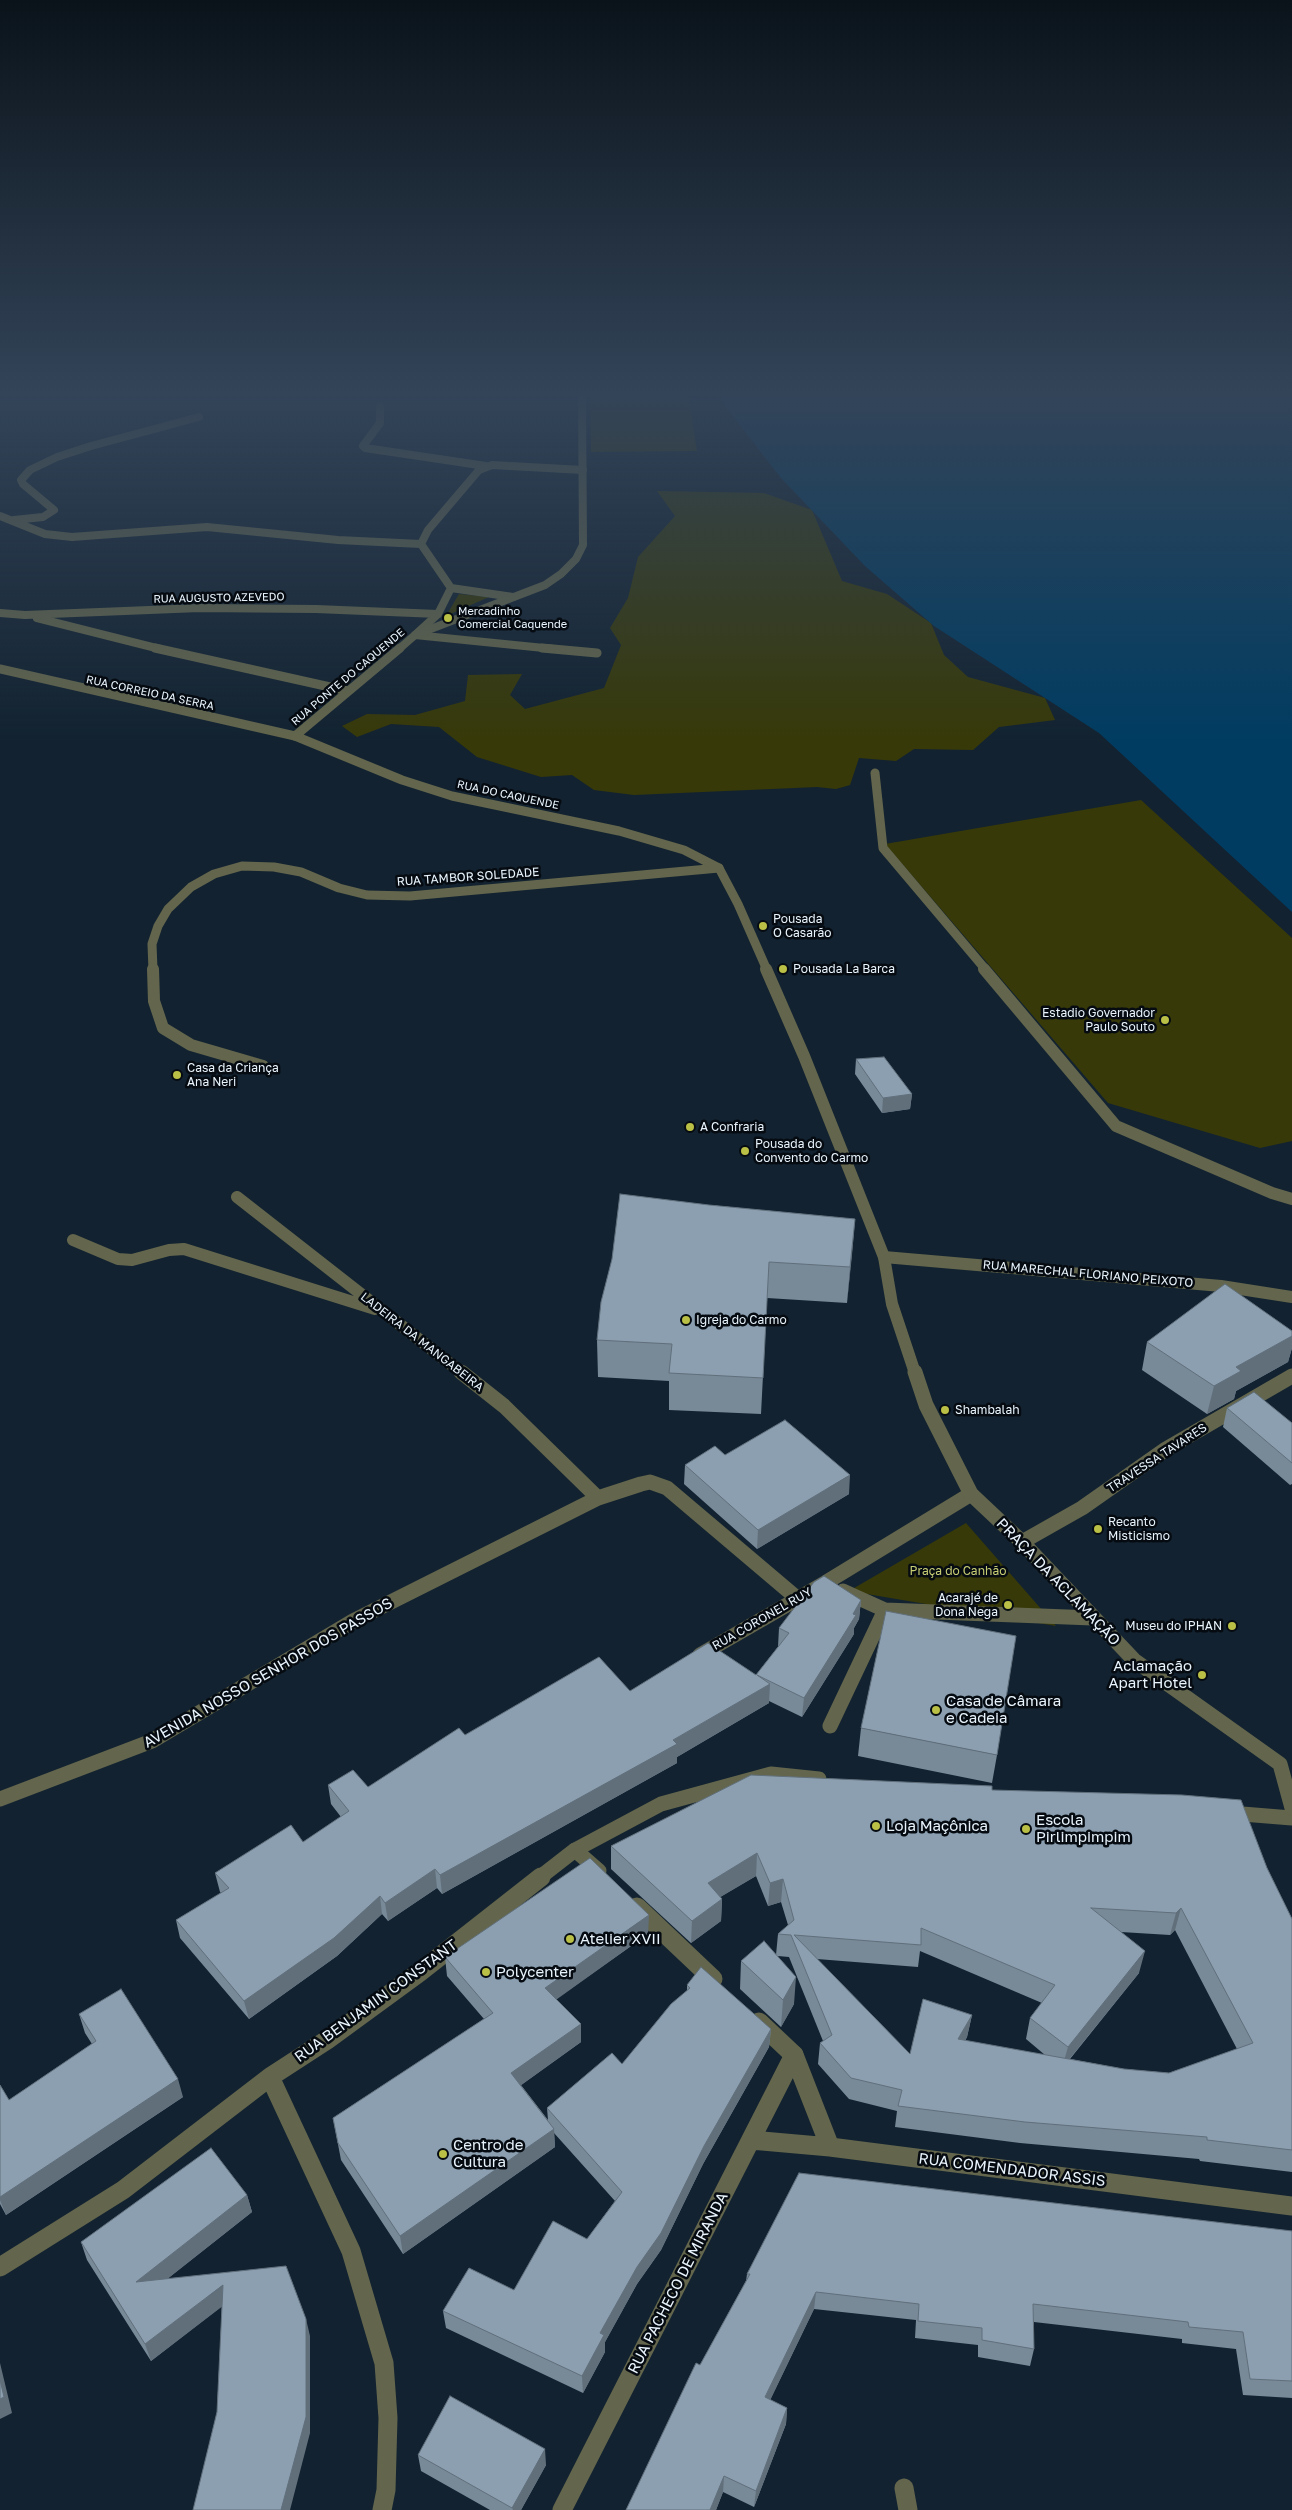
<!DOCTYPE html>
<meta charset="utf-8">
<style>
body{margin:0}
canvas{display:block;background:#122230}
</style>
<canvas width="1292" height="2510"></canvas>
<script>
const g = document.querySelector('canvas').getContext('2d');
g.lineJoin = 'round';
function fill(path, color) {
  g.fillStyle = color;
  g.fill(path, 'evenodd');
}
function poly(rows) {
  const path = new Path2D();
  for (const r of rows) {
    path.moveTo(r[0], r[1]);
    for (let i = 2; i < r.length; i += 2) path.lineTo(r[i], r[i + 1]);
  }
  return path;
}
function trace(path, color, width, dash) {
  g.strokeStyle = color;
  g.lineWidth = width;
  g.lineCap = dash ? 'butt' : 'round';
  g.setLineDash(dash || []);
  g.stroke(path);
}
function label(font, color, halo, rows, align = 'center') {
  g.font = font + ' "Golos Text",sans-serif';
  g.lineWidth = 5;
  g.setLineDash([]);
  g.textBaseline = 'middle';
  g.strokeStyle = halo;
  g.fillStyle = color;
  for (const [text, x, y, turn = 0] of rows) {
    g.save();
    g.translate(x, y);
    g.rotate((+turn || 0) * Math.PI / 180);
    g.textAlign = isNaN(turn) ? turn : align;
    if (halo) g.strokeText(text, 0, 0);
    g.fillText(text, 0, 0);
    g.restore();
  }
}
const green = poly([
 [590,392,688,392,697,451,591,452],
 [657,491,764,493,812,510,842,581,887,594,931,623,944,655,968,677,1045,698,1055,720,999,727,973,750,914,749,896,761,859,758,850,785,836,789,817,787,634,795,594,790,572,775,541,777,477,757,439,727,391,724,357,737,342,726,367,714,415,715,465,701,468,675,522,674,510,695,525,709,604,688,621,645,610,628,628,598,638,557,675,516],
 [459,594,489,597,446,616],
 [1141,800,1292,938,1292,1141,1260,1148,1108,1103,885,844],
 [966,1523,1056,1626,849,1591]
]);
const water = poly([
 [719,392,1292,392,1292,912,1099,733,934,626,865,566,781,478,725,406]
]);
const pedestrianFar1 = poly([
 [575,1850,599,1871]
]);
const pedestrian = poly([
 [637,1907,713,1979],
 [759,2022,794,2055]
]);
const minorFar4 = poly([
 [380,407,380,423,363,446,365,448,486,466],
 [0,516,45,534,72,537,207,527,338,540,421,544],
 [14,520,43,517,54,510,23,484,21,480,30,470,57,457,91,446,199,417],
 [451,588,421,544,428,530,479,470,492,465,583,470],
 [0,613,25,615,199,608,316,609,438,614],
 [37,618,160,649],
 [415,635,554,649],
 [415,635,438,614,451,588,513,597]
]);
const minorFar3 = poly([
 [155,648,348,691],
 [542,648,597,653],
 [0,669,295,736],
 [875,773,883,848,986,970],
 [153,970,152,944,158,926,168,909,191,887,214,874,242,866,274,867,301,872,339,888,367,895,410,896,719,868]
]);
const minorFar2 = poly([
 [153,969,154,1001,163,1028,191,1045,263,1066],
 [984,969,1116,1126,1272,1193,1292,1199],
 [237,1197,462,1373],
 [73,1240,118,1259,132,1260,169,1250,184,1249,375,1309],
 [884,1257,1221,1286,1292,1297]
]);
const minorFar1 = poly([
 [461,1372,504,1406,598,1498],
 [1022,1542,1082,1508,1166,1449,1292,1376],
 [843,1591,885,1610,1093,1618],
 [700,1655,825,1583,971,1494],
 [830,1726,885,1610],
 [0,1799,152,1741,353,1621,598,1498,641,1484,650,1482,667,1488,798,1599],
 [1230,1813,1292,1818],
 [539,1878,575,1850,661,1804,771,1774,819,1779]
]);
const minor = poly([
 [794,2055,830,2147,1292,2206],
 [270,2077,351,2251,384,2363,388,2418,386,2490,382,2510],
 [751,2140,830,2147],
 [0,2267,123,2190,270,2077,327,2040,420,1972,541,1877],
 [904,2488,908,2510],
 [562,2510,794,2055]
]);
const tertiaryFar3 = poly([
 [399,649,415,635,545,585,561,574,576,559,583,545,582,392]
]);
const tertiaryFar2 = poly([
 [400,648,295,736,402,780,452,796,619,831,684,850,719,868,738,904,767,970]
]);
const tertiaryFar1 = poly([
 [766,969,804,1056,884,1257,892,1304,915,1373]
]);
const tertiary = poly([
 [915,1372,926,1405,971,1494,1022,1542,1134,1660,1280,1764,1292,1808]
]);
const wall = poly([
 [856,1059,912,1094,910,1109,882,1113,855,1074],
 [709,1205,855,1219,847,1303,767,1298,761,1414,669,1410,669,1381,598,1377,597,1340],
 [1292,1331,1292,1348,1288,1362,1236,1391,1234,1399,1207,1414,1142,1370,1147,1342],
 [1227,1408,1292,1423,1292,1484,1290,1485,1223,1427],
 [725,1455,849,1494,757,1549,684,1484,685,1465],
 [861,1600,859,1619,854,1628,854,1634,802,1717,769,1701,769,1703,677,1757,677,1763,442,1894,437,1888,388,1921,382,1914,337,1956,249,2019,180,1938,176,1920,221,1893,220,1892,215,1873,303,1842,341,1817,331,1804,328,1785,368,1787,465,1735,630,1691,756,1675,778,1647,779,1628],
 [861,1728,997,1755,992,1783,858,1756],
 [992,1790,1267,1868,1292,1919,1292,2172,1200,2161,1199,2159,1020,2143,895,2127,897,2111,849,2099,818,2064,820,2043,823,2041,789,1957,778,1956,794,2004,781,2027,740,1989,741,1961,776,1955,778,1934,788,1925,781,1902,768,1906,756,1876,720,1897,722,1899,721,1921,691,1943,611,1869,611,1846],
 [1175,1930,1237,2049,1169,2073,1124,2069,1070,2059,1139,1973,1121,1932,1170,1935],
 [920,1951,1042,2003,1030,2018,1026,2039,1045,2055,965,2041,967,2037,972,2015,910,2054,817,1959,918,1967],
 [648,1934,556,1999,581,2042,521,2085,548,2120,547,2108,622,2064,687,1991,687,1985,771,2029,769,2047,703,2164,661,2250,637,2284,605,2342,605,2352,583,2393,446,2328,443,2311,514,2290,587,2239,615,2201,554,2133,555,2147,403,2254,341,2160,333,2118,484,2019,447,1976,445,1957],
 [79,2014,183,2097,6,2215,0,2204,0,2085,9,2100,92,2044,85,2033],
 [247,2195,252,2212,167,2279,310,2336,310,2433,195,2504,217,2412,222,2306,151,2361,87,2260,81,2242],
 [1292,2231,1292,2398,1243,2395,1236,2349,1182,2343,1182,2339,1034,2322,1034,2349,1030,2366,978,2357,978,2345,915,2338,916,2320,814,2309,770,2400,787,2408,786,2424,754,2507,723,2492,716,2510,626,2510,700,2365,746,2281,747,2274],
 [418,2455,546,2465,521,2510,490,2510,421,2471]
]);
const shadedWall = poly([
 [912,1094,910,1109,882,1113,883,1098],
 [855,1219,852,1255,847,1303,850,1267],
 [1292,1336,1292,1348,1288,1362,1236,1391,1234,1399,1207,1414,1214,1386,1236,1367],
 [850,1475,849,1494,757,1549,758,1530],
 [861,1600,859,1619,854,1628,854,1634,802,1717,804,1698],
 [770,1684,769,1703,677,1757,677,1763,442,1894,440,1875],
 [757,1853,756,1876,707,1905,708,1883],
 [435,1869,437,1888,388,1921,385,1903],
 [783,1879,781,1902,768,1906,770,1883],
 [380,1896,382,1914,337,1956,249,2019,244,2001],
 [722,1899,721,1921,691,1943,692,1921],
 [1181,1908,1175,1930,1170,1935,1176,1913],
 [649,1915,648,1934,546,2007,545,1988],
 [1145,1951,1139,1973,1062,2068,1068,2047],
 [796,1977,794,2004,781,2027,783,2000],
 [972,2015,967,2037,954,2061,958,2039],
 [581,2024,581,2042,513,2091,511,2073],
 [771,2029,769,2047,703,2164,661,2250,637,2284,605,2342,605,2352,583,2393,582,2376,600,2333,704,2146],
 [178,2079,183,2097,6,2215,0,2200,0,2197],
 [554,2129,555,2147,403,2254,400,2236],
 [247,2195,252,2212,142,2299,136,2282],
 [223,2285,228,2302,151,2361,145,2344],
 [816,2292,814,2309,764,2413,765,2397],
 [306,2319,310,2336,310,2433,290,2510,281,2510],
 [0,2363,12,2413,0,2419],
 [787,2408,786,2424,754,2507,756,2491],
 [545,2449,546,2465,521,2510,513,2510,512,2508],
 [724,2476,723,2492,716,2510,710,2510]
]);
const building = poly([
 [884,1057,912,1094,883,1098,856,1059,884,1057],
 [620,1194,709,1205,855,1219,850,1267,769,1262,763,1378,669,1373,672,1344,597,1340,601,1302,612,1259,620,1194],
 [1225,1284,1292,1331,1292,1336,1236,1367,1241,1371,1214,1386,1147,1342,1225,1284],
 [1254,1392,1292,1423,1292,1463,1227,1408,1254,1392],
 [785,1420,850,1475,758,1530,685,1465,715,1446,725,1455,785,1420],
 [824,1576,861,1600,853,1614,856,1615,804,1698,757,1675,770,1684,673,1740,677,1744,440,1875,435,1869,385,1903,380,1896,334,1938,244,2001,176,1920,229,1888,215,1873,291,1825,303,1842,349,1811,328,1785,353,1770,368,1787,459,1728,465,1735,599,1657,630,1691,708,1643,756,1675,789,1633,779,1628,814,1582,824,1576],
 [886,1611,1016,1636,997,1755,861,1728,886,1611],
 [751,1775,992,1786,992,1790,1182,1795,1241,1800,1267,1868,1292,1919,1292,2150,1207,2140,1207,2137,1025,2122,898,2106,902,2090,851,2078,820,2043,832,2035,791,1935,778,1934,794,1920,783,1879,770,1883,757,1853,708,1883,722,1899,692,1921,611,1846,751,1775],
 [1091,1908,1176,1913,1181,1908,1253,2043,1169,2073,1124,2069,958,2039,972,2015,923,1999,910,2054,794,1935,921,1945,921,1928,1055,1985,1030,2018,1068,2047,1145,1951,1091,1908],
 [590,1858,649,1915,545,1988,581,2024,511,2073,554,2129,400,2236,338,2143,333,2118,493,2013,445,1957,590,1858],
 [764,1941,796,1977,783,2000,741,1961,764,1941],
 [701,1967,771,2029,704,2146,661,2233,637,2267,600,2333,604,2335,582,2376,443,2311,469,2268,514,2290,553,2221,587,2239,622,2192,547,2108,612,2053,622,2064,671,2004,690,1988,687,1985,701,1967],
 [121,1989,178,2079,0,2197,0,2085,9,2100,96,2041,79,2014,121,1989],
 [211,2148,247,2195,136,2282,286,2266,306,2319,306,2417,281,2510,193,2510,217,2412,223,2285,145,2344,81,2242,211,2148],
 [799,2173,1292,2231,1292,2381,1250,2379,1243,2332,1189,2327,1188,2322,1033,2304,1034,2349,982,2340,982,2328,918,2321,919,2304,816,2292,765,2397,787,2408,756,2491,724,2476,710,2510,626,2510,696,2363,700,2365,750,2274,747,2274,799,2173],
 [0,2380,4,2397,0,2399,0,2380],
 [450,2396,545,2449,512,2508,418,2455,450,2396]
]);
const markers = [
 [448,618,5,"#bac045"],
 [763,926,5,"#bac045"],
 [783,969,5,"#bac045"],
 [1165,1020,5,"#bac045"],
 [177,1075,5,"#bac045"],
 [690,1127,5,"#bac045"],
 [745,1151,5,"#bac045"],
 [686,1320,5,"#bac045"],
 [945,1410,5,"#bac045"],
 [1098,1529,5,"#bac045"],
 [1008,1605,5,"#bac045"],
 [1232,1626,5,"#bac045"],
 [1202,1675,5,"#bac045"],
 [936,1710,5,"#bac045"],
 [876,1826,5,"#bac045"],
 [1026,1829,5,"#bac045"],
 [570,1939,5,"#bac045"],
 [486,1972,5,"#bac045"],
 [443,2154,5,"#bac045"]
];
const farStreetnames = [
 ["RUA AUGUSTO AZEVEDO",219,598,-1],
 ["RUA PONTE DO CAQUENDE",348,677,-40],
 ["RUA CORREIO DA SERRA",150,693,12],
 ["RUA DO CAQUENDE",508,795,12]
];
const farPoinames = [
 ["Mercadinho",458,612],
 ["Comercial Caquende",458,625]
];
const streetNames = [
 ["RUA TAMBOR SOLEDADE",468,877,-4],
 ["RUA MARECHAL FLORIANO PEIXOTO",1088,1274,5],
 ["LADEIRA DA MANGABEIRA",422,1342,38],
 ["TRAVESSA TAVARES",1157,1458,-33],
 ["RUA CORONEL RUY",762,1619,-30]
];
const poiNames = [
 ["Pousada",773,919],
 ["O Casarão",773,933],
 ["Pousada La Barca",793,969],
 ["Estadio Governador",1155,1013,"right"],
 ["Paulo Souto",1155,1027,"right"],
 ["Casa da Criança",187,1068],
 ["Ana Neri",187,1082],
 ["A Confraria",700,1127],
 ["Pousada do",755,1144],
 ["Convento do Carmo",755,1158],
 ["Igreja do Carmo",696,1320],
 ["Shambalah",955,1410],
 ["Recanto",1108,1522],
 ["Misticismo",1108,1536],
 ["Acarajé de",998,1598,"right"],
 ["Dona Nega",998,1612,"right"],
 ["Museu do IPHAN",1222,1626,"right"]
];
const parkNames = [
 ["Praça do Canhão",958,1571]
];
const nearStreetnames = [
 ["PRAÇA DA ACLAMAÇÃO",1058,1582,46],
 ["AVENIDA NOSSO SENHOR DOS PASSOS",268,1673,-30],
 ["RUA BENJAMIN CONSTANT",376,2001,-36],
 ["RUA COMENDADOR ASSIS",1012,2170,7],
 ["RUA PACHECO DE MIRANDA",678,2283,-63]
];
const nearPoinames = [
 ["Aclamação",1192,1666,"right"],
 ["Apart Hotel",1192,1683,"right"],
 ["Casa de Câmara",946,1701],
 ["e Cadeia",946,1718],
 ["Escola",1036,1820],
 ["Pirlimpimpim",1036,1837],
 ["Loja Maçônica",886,1826],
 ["Atelier XVII",580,1939],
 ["Polycenter",496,1972],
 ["Centro de",453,2145],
 ["Cultura",453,2162]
];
fill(green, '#373908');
fill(water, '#003c61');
trace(pedestrianFar1, '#63664c', 15);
trace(pedestrian, '#63664c', 19);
trace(minorFar4, '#63664c', 8);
trace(minorFar3, '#63664c', 9);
trace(minorFar2, '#63664c', 12);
trace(minorFar1, '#63664c', 15);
trace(minor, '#63664c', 19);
trace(tertiaryFar3, '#63664c', 8);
trace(tertiaryFar2, '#63664c', 9);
trace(tertiaryFar1, '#63664c', 12);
trace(tertiary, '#63664c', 15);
fill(wall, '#788997');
fill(shadedWall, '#616f7b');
fill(building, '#8b9fb0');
trace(building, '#616f7b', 1);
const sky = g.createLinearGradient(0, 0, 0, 743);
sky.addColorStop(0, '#0a131a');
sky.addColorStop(0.53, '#334459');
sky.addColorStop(1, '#33445900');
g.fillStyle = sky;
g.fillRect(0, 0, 1292, 743);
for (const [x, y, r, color] of markers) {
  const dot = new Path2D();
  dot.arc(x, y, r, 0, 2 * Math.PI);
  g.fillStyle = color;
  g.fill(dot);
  trace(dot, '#050b11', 2);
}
label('11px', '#e9f4fd', '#050b11', farStreetnames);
label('11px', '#e9f4fd', '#050b11', farPoinames, 'left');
label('12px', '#e9f4fd', '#050b11', streetNames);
label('12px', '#e9f4fd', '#050b11', poiNames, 'left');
label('12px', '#c8ce74', '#050b11', parkNames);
label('15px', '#e9f4fd', '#050b11', nearStreetnames);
label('15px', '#e9f4fd', '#050b11', nearPoinames, 'left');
</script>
